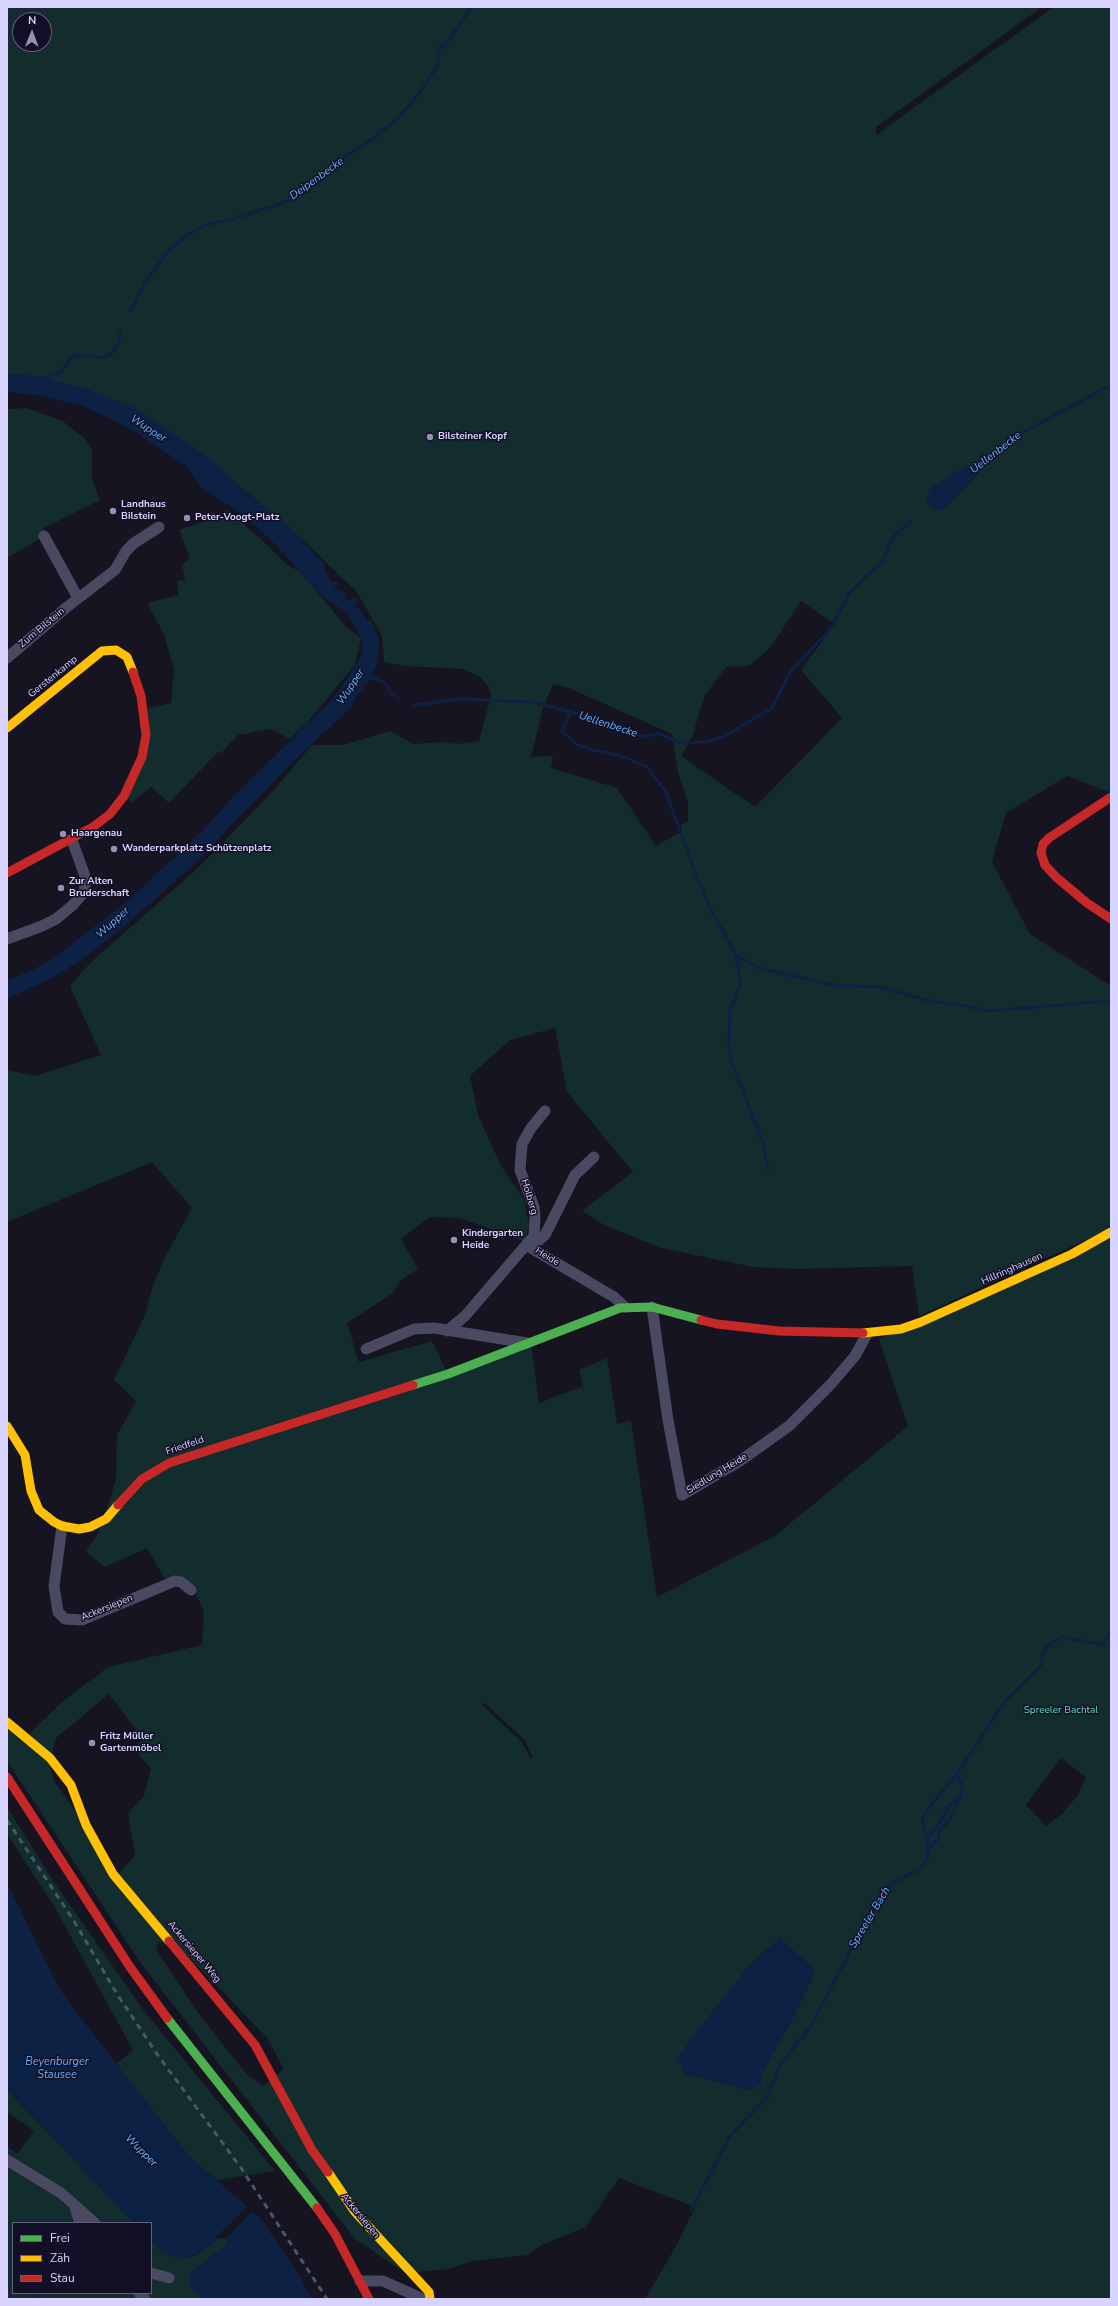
<!DOCTYPE html>
<meta charset="utf-8">
<style>
body{margin:0}
#map{position:relative;width:1118px;height:2306px;overflow:hidden;background:#161421;font-family:"Nunito Sans",sans-serif}
canvas{display:block}
.frame{position:absolute;inset:0;border:8px solid #d9d4ff;pointer-events:none}
.legend{position:absolute;left:12px;top:2222px;width:140px;height:72px;box-sizing:border-box;background:#130f26;border:1px solid #625e7d;margin:0;padding:5px 7px;list-style:none;font-size:12px;color:#d9d4ff}
.legend li{display:flex;align-items:center;gap:8px;height:20px}
.legend b{width:20px;border:1px solid #625e7d}
.north{position:absolute;left:12px;top:12px;width:40px;height:40px;box-sizing:border-box;background:#130f26;border:1px solid #625e7d;border-radius:50%;rotate:1deg;font-size:11px;font-weight:700;line-height:16px;text-align:center;color:#d9d4ff}
.north::after{content:'';display:block;margin:auto;width:14px;height:18px;background:#9591b1;clip-path:polygon(50% 0,100% 100%,50% 72%,0 100%)}
</style>
<div id="map">
<canvas width="1118" height="2306"></canvas>
<div class="frame"></div>
<ul class="legend">
<li><b style="height:5px;background:#4caf50"></b>Frei</li>
<li><b style="height:5px;background:#ffc107"></b>Zäh</li>
<li><b style="height:5px;background:#c62828"></b>Stau</li>
</ul>
<div class="north">N</div>
</div>
<script>
const g = document.querySelector('canvas').getContext('2d');
g.lineJoin = 'round';
function fill(path, color) {
  g.fillStyle = color;
  g.fill(path, 'evenodd');
}
function poly(rows) {
  const path = new Path2D();
  for (const r of rows) {
    path.moveTo(r[0], r[1]);
    for (let i = 2; i < r.length; i += 2) path.lineTo(r[i], r[i + 1]);
  }
  return path;
}
function trace(path, color, width, dash) {
  g.strokeStyle = color;
  g.lineWidth = width;
  g.lineCap = dash ? 'butt' : 'round';
  g.setLineDash(dash || []);
  g.stroke(path);
}
function label(font, color, halo, rows, align = 'center') {
  g.font = font + ' "Nunito Sans",sans-serif';
  g.lineWidth = 3;
  g.setLineDash([]);
  g.textBaseline = 'middle';
  g.strokeStyle = halo;
  g.fillStyle = color;
  for (const [text, x, y, turn = 0] of rows) {
    g.save();
    g.translate(x, y);
    g.rotate((+turn || 0) * Math.PI / 180);
    g.textAlign = isNaN(turn) ? turn : align;
    if (halo) g.strokeText(text, 0, 0);
    g.fillText(text, 0, 0);
    g.restore();
  }
}
const green = poly([
 [7,7,1042,7,876,127,876,135,1054,7,1111,7,1111,793,1067,776,1006,813,992,862,1030,934,1111,986,1111,1226,1101,1233,919,1316,912,1266,796,1269,753,1267,661,1248,604,1225,582,1211,633,1172,567,1092,555,1028,510,1040,470,1076,478,1115,500,1164,524,1200,529,1226,524,1241,460,1218,430,1217,401,1239,418,1269,400,1281,393,1293,347,1323,359,1362,432,1341,448,1374,531,1344,539,1403,583,1386,579,1370,607,1358,617,1424,631,1421,657,1597,775,1536,908,1426,879,1339,1111,1238,1111,2299,645,2299,675,2248,695,2207,619,2178,586,2227,541,2245,528,2255,472,2261,448,2269,417,2272,412,2277,355,2239,140,1962,7,1761,7,1726,28,1735,63,1701,108,1667,202,1645,204,1612,193,1586,166,1581,147,1548,105,1567,86,1552,99,1532,116,1480,117,1435,136,1401,114,1380,145,1315,153,1285,165,1257,192,1208,152,1162,7,1222,7,1070,35,1076,101,1055,70,986,90,963,198,868,273,791,312,745,343,745,390,731,413,744,443,742,457,744,479,741,491,696,489,687,480,677,463,669,405,666,384,662,382,636,356,591,294,532,196,450,150,418,87,389,18,374,7,375],
 [20,20,44,20,44,44,20,44],
 [801,601,835,624,801,670,842,718,755,807,681,756,692,737,705,695,726,667,749,666,770,648],
 [553,684,569,688,672,734,678,772,688,803,688,821,681,825,682,831,656,846,617,788,551,768,553,756,531,757,543,708],
 [109,1694,142,1738,134,1750,151,1769,144,1796,128,1813,135,1855,114,1879,80,1817,54,1781,49,1764,56,1738],
 [485,1703,525,1741,533,1759,530,1758,522,1742,482,1705],
 [1061,1758,1086,1777,1078,1795,1063,1813,1046,1826,1026,1805],
 [779,1937,815,1971,795,2014,752,2091,683,2073,688,2043,750,1965,777,1941],
 [159,1942,170,1944,187,1955,267,2038,284,2069,264,2086,247,2075,196,2010,156,1949],
 [27,408,63,421,84,438,92,449,92,479,100,500,44,528,41,538,7,558,7,409],
 [227,510,262,540,287,565,301,572,346,627,361,638,355,665,307,723,290,739,271,729,238,735,221,753,218,752,169,803,151,787,132,802,128,798,148,708,171,703,174,670,164,634,147,603,179,595,177,581,185,580,182,565,190,558,179,530,214,518],
 [7,1807,54,1882,144,2011,275,2171,216,2180,187,2154,116,2064,133,2050,54,1906,7,1834],
 [7,2089,134,2223,13,2223,13,2293,151,2293,151,2240,162,2252,182,2259,197,2255,222,2235,227,2238,228,2244,192,2272,190,2285,201,2299,7,2299,7,2146,17,2154,34,2131,7,2112]
]);
const water = poly([
 [18,374,37,376,87,389,137,409,208,457,250,496,282,519,324,564,324,569,331,582,337,582,339,584,333,587,346,593,345,600,356,598,359,600,355,604,356,609,360,609,367,621,372,621,379,640,377,663,370,680,356,697,351,707,284,771,193,865,128,923,87,956,54,977,7,999,7,980,31,971,59,954,131,898,204,829,235,795,332,700,362,656,362,646,361,638,347,613,323,597,275,544,243,515,201,487,186,466,136,432,105,416,82,406,37,395,7,392,7,375],
 [966,466,977,466,979,473,942,511,931,509,926,498,931,488],
 [7,1883,59,1988,73,2008,187,2154,261,2219,299,2275,312,2299,201,2299,190,2285,189,2277,192,2272,228,2244,227,2238,222,2235,203,2251,186,2258,177,2258,162,2252,151,2240,151,2223,134,2223,7,2088],
 [779,1937,815,1971,795,2014,761,2076,761,2086,755,2085,752,2091,683,2073,683,2067,678,2058,688,2043,750,1965,777,1941]
]);
const pier = poly([
 [248,2206,253,2211,225,2239,222,2237,219,2239,216,2237]
]);
const stream = poly([
 [131,311,145,282,171,248,186,236,206,225,232,219,292,200,346,156,374,138,399,117,421,91,439,63,437,56,440,47,445,45,472,7],
 [42,380,61,372,73,355,101,357,110,355,118,344,121,331],
 [975,468,1014,437,1111,385],
 [368,676,385,683,391,694,400,699],
 [415,705,462,699,533,702,599,720,645,737,658,733,681,743,706,742,723,737,772,708,791,671,831,628,850,592,883,561,892,538,910,521],
 [571,712,562,731,576,744,593,750,622,756,647,767,666,792,693,867,712,912,733,949,738,965,740,985,730,1011,729,1048,731,1060,763,1143,768,1170],
 [736,956,760,968,831,985,879,987,930,1001,967,1006,986,1011,1111,1001],
 [926,1840,941,1821,948,1807,957,1799],
 [928,1851,938,1839,940,1831,950,1819,962,1793,962,1785,956,1775],
 [691,2210,730,2136,767,2098,780,2065,811,2026,859,1934,890,1884,920,1869,927,1860,928,1845,922,1820,927,1810,956,1775,1005,1701,1040,1667,1045,1649,1053,1642,1063,1637,1102,1645,1111,1631],
 [34,2299,37,2293]
]);
const street = poly([
 [44,536,78,598],
 [7,658,67,607,115,570,126,551,134,543,159,527],
 [7,939,42,926,56,919,73,905,84,892,86,879,72,840],
 [526,1245,534,1236,535,1217,534,1207,520,1170,522,1144,531,1128,545,1111],
 [527,1245,538,1241,545,1235,575,1175,594,1157],
 [652,1307,668,1420,682,1495,740,1461,789,1426,831,1384,855,1356,867,1334],
 [447,1331,465,1316,526,1245,614,1297,625,1307],
 [366,1349,414,1329,434,1328,527,1343],
 [62,1526,54,1586,58,1612,65,1619,82,1620,175,1581,181,1582,191,1590],
 [7,2160,61,2193,95,2223],
 [75,2207,80,2223],
 [151,2273,169,2278],
 [360,2281,383,2281,423,2299],
 [139,2293,145,2299]
]);
const fast = poly([
 [413,1385,448,1374,620,1308,652,1307,701,1320],
 [167,2018,317,2208]
]);
const slow = poly([
 [7,728,102,651,116,650,127,657,133,672],
 [863,1333,901,1329,921,1322,1072,1254,1111,1232],
 [7,1426,25,1455,31,1491,39,1510,54,1522,62,1526,79,1529,90,1527,106,1519,118,1505],
 [7,1722,50,1758,71,1785,86,1825,113,1874,169,1941],
 [328,2172,355,2212,429,2292,430,2299]
]);
const jam = poly([
 [1111,797,1049,838,1043,844,1041,853,1045,865,1056,877,1087,903,1111,919],
 [7,873,93,827,110,814,124,796,142,757,146,735,141,696,133,672],
 [701,1320,717,1324,779,1331,863,1333],
 [118,1505,142,1479,169,1463,413,1385],
 [7,1777,130,1967,167,2018],
 [169,1941,255,2045,312,2150,328,2172],
 [317,2208,335,2234,369,2299]
]);
const rail = poly([
 [7,1820,74,1921,117,1994,157,2054,241,2168,327,2299]
]);
const markers = [
 [430,437,4,"#9591b1"],
 [113,511,4,"#9591b1"],
 [187,518,4,"#9591b1"],
 [63,834,4,"#9591b1"],
 [114,849,4,"#9591b1"],
 [61,888,4,"#9591b1"],
 [454,1240,4,"#9591b1"],
 [92,1743,4,"#9591b1"]
];
const poiNames = [
 ["Bilsteiner Kopf",438,437],
 ["Landhaus",121,505],
 ["Bilstein",121,517],
 ["Peter-Voogt-Platz",195,518],
 ["Haargenau",71,834],
 ["Wanderparkplatz Schützenplatz",122,849],
 ["Zur Alten",69,882],
 ["Bruderschaft",69,894],
 ["Kindergarten",462,1234],
 ["Heide",462,1246],
 ["Fritz Müller",100,1737],
 ["Gartenmöbel",100,1749]
];
const streetNames = [
 ["Zum Bilstein",42,628,-40],
 ["Gerstenkamp",53,677,-39],
 ["Holberg",529,1197,73],
 ["Heide",547,1257,31],
 ["Hillringhausen",1012,1269,-24],
 ["Friedfeld",185,1446,-19],
 ["Siedlung Heide",717,1474,-31],
 ["Ackersiepen",107,1608,-22],
 ["Ackersieper Weg",194,1952,50],
 ["Ackersiepen",360,2216,51]
];
const parkNames = [
 ["Spreeler Bachtal",1061,1711]
];
const waterNames = [
 ["Deipenbecke",317,179,-36],
 ["Wupper",148,429,33],
 ["Uellenbecke",996,453,-38],
 ["Wupper",351,687,-56],
 ["Uellenbecke",608,725,18],
 ["Wupper",113,923,-42],
 ["Spreeler Bach",870,1918,-59],
 ["Beyenburger",57,2062],
 ["Stausee",57,2075],
 ["Wupper",141,2151,45]
];
fill(green, '#132c2d');
fill(water, '#0d2144');
fill(pier, '#161421');
trace(stream, '#0d2144', 3);
trace(street, '#4a4962', 11);
trace(fast, '#4caf50', 9);
trace(slow, '#ffc107', 9);
trace(jam, '#c62828', 9);
trace(rail, '#43596b', 3, [6, 5]);
for (const [x, y, r, color] of markers) {
  const dot = new Path2D();
  dot.arc(x, y, r, 0, 2 * Math.PI);
  g.fillStyle = color;
  g.fill(dot);
  trace(dot, '#130f26', 1.5);
}
label('bold 10px', '#d9d4ff', '#130f26', poiNames, 'left');
label('10px', '#d9d4ff', '#130f26', streetNames);
label('10px', '#5fe0c0', '#130f26', parkNames);
label('italic 11px', '#62b6ff', '#130f26', waterNames);
</script>
